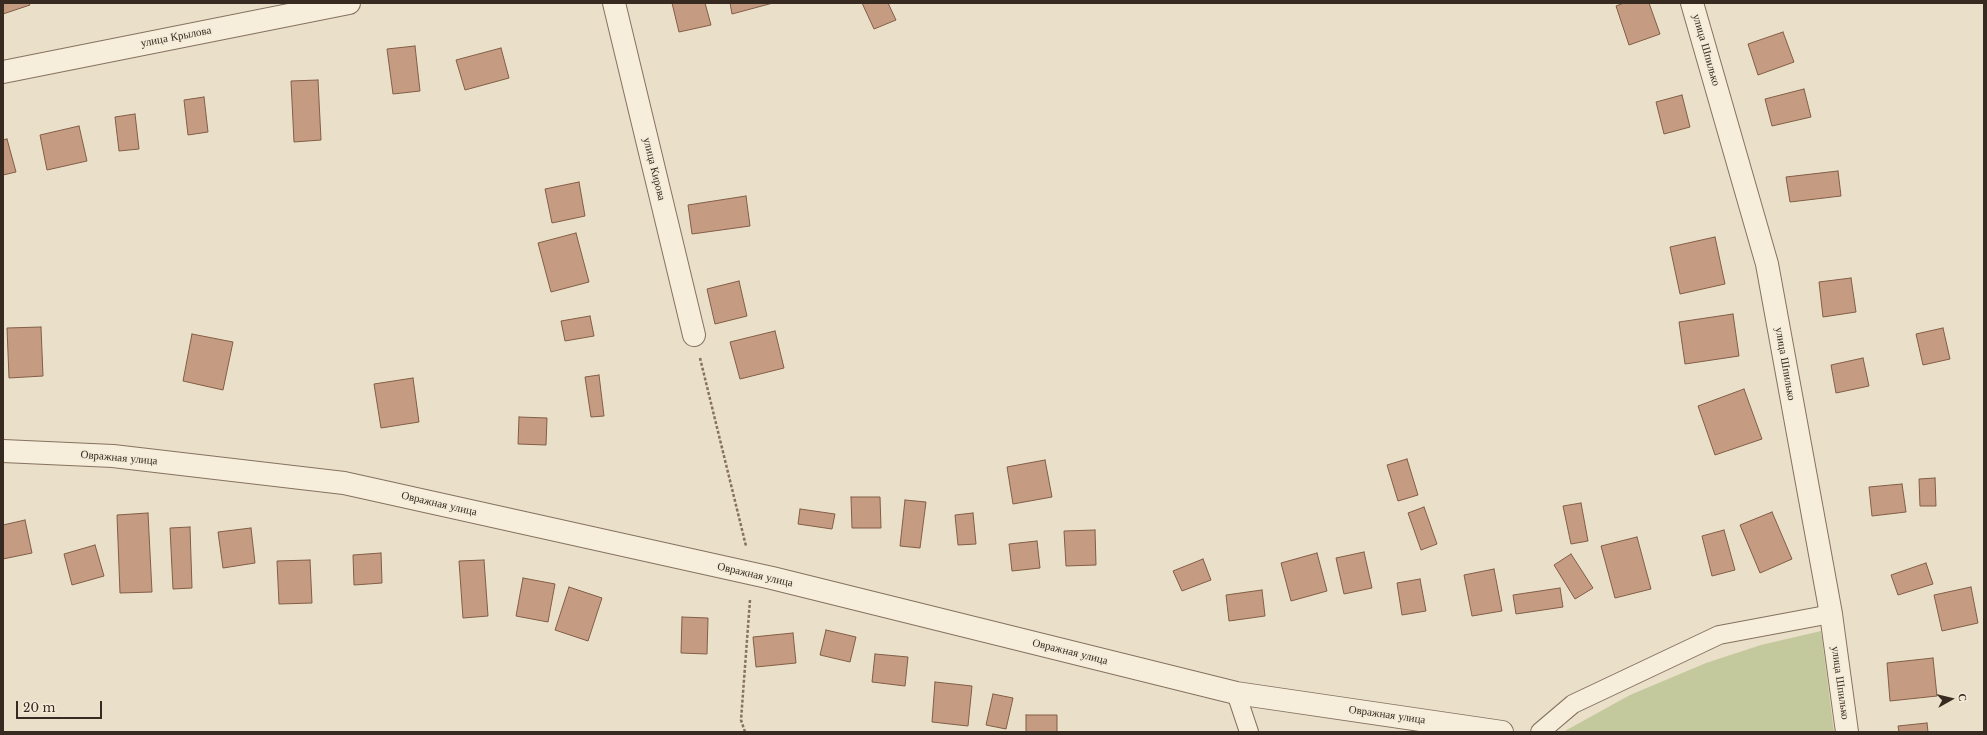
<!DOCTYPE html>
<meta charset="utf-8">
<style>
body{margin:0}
#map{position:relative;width:1987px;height:735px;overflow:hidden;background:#eadfc8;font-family:"Libre Baskerville",serif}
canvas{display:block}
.frame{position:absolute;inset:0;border:4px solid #372b21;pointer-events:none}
.north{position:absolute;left:1931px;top:679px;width:40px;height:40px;-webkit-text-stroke:3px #f3ead7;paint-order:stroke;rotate:82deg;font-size:11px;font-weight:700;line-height:16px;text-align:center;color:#372b21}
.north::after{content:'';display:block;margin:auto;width:14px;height:18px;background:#372b21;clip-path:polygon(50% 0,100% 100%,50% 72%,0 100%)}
.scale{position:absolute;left:16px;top:701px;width:86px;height:18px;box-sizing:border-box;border:2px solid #372b21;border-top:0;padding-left:5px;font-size:12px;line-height:14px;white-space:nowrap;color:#372b21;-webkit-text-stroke:3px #f3ead7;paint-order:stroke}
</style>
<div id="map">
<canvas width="1987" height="735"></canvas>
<div class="frame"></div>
<div class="north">С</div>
<div class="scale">20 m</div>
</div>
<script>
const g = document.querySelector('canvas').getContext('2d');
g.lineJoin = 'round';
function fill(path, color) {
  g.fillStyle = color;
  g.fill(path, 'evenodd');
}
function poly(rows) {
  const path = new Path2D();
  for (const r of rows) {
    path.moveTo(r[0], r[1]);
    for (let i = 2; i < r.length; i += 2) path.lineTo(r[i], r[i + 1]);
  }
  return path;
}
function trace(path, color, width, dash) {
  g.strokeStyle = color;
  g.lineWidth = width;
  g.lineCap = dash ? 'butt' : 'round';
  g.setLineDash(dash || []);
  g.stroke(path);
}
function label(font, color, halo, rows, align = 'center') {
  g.font = font + ' "Libre Baskerville",serif';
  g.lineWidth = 3;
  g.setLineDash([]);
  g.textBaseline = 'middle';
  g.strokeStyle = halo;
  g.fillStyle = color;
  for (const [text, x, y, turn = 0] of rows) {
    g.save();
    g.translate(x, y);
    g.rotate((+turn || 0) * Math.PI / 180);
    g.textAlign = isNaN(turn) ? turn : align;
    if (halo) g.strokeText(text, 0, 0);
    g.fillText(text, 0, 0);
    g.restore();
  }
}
const green = poly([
 [1821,631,1834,732,1563,732,1630,695,1706,663,1761,645]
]);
const building = poly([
 [3,3,29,3,30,5,3,14,3,3],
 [672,3,705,3,711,25,679,32,672,3],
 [730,3,773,3,732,14,730,3],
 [862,3,888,3,896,20,874,29,862,3],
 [1624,3,1649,3,1660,34,1629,45,1616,6,1624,3],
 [1783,32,1794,62,1758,75,1748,44,1783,32],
 [415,46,420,91,393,94,387,49,415,46],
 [501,48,509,78,465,90,456,60,501,48],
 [318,80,321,140,294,142,291,81,318,80],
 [1804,89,1811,117,1772,126,1765,99,1804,89],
 [1682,95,1690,127,1664,134,1656,102,1682,95],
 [204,97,208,132,188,135,184,100,204,97],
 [135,114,139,149,119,151,115,117,135,114],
 [79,126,87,161,47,170,40,135,79,126],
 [7,139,16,172,3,175,3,140,7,139],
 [1838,171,1841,196,1790,202,1786,177,1838,171],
 [579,182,585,216,552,223,545,189,579,182],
 [746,196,750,226,692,234,688,205,746,196],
 [576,233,589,282,551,292,538,243,576,233],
 [1715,237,1725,284,1680,294,1670,247,1715,237],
 [1851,278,1856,312,1823,317,1819,282,1851,278],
 [739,281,747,316,715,324,707,289,739,281],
 [1733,314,1739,356,1685,364,1679,322,1733,314],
 [590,316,594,336,565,341,561,321,590,316],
 [41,327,43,376,9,378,7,328,41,327],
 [1943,328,1950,359,1923,365,1916,334,1943,328],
 [775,331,784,368,740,379,730,342,775,331],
 [192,334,233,342,223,390,183,381,192,334],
 [1863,358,1869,386,1836,393,1831,365,1863,358],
 [599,375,604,416,591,417,585,377,599,375],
 [413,378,419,422,381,428,374,384,413,378],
 [1744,389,1762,439,1715,455,1698,406,1744,389],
 [519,417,547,418,546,445,518,444,519,417],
 [1407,459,1418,495,1398,501,1387,465,1407,459],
 [1045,460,1052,497,1013,504,1007,467,1045,460],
 [1935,478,1936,506,1920,506,1919,479,1935,478],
 [1902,484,1906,512,1872,516,1869,487,1902,484],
 [851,497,880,497,881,528,852,528,851,497],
 [905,500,926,502,920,548,900,546,905,500],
 [1581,503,1588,541,1571,544,1563,506,1581,503],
 [1424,507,1437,544,1421,550,1408,513,1424,507],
 [800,509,835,514,832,529,798,524,800,509],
 [1772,512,1792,559,1760,573,1740,525,1772,512],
 [148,513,152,592,120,593,117,515,148,513],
 [973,513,976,544,958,545,955,515,973,513],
 [25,520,32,553,3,559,3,525,25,520],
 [190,527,192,588,173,589,170,528,190,527],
 [251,528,255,563,223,568,218,532,251,528],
 [1095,530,1096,565,1066,566,1064,531,1095,530],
 [1724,530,1735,570,1712,576,1702,536,1724,530],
 [1637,537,1651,589,1615,598,1601,546,1637,537],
 [1037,541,1040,568,1012,571,1009,544,1037,541],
 [95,545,104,576,72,585,64,554,95,545],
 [1364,552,1372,588,1344,594,1336,558,1364,552],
 [381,553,382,583,354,585,353,555,381,553],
 [1317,553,1327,591,1291,601,1281,563,1317,553],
 [1571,554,1593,588,1575,599,1554,565,1571,554],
 [1203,559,1211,580,1182,591,1173,571,1203,559],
 [310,560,312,603,279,604,277,561,310,560],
 [484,560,488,616,463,618,459,561,484,560],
 [1926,563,1933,584,1898,595,1891,575,1926,563],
 [1494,569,1502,611,1472,616,1464,575,1494,569],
 [523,578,555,584,548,622,516,616,523,578],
 [1420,579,1426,611,1402,615,1397,583,1420,579],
 [569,587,602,598,588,641,555,630,569,587],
 [1971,587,1978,623,1942,631,1934,595,1971,587],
 [1560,588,1563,607,1516,614,1513,595,1560,588],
 [1262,590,1265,616,1229,621,1226,595,1262,590],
 [682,617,708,618,707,654,681,653,682,617],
 [826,630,856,637,850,662,820,655,826,630],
 [793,633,796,663,756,667,753,637,793,633],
 [875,654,908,657,905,686,872,682,875,654],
 [1933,658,1937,696,1890,701,1887,663,1933,658],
 [935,682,972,686,968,726,932,722,935,682],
 [993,694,1013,698,1006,729,986,725,993,694],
 [1026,715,1057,715,1057,732,1026,732,1026,715],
 [1927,723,1928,732,1899,732,1898,726,1927,723]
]);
const path = poly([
 [700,358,746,546],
 [745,732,741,720,750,600]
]);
const lane = poly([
 [1236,693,1249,732],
 [1540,732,1573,704,1719,635,1831,614]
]);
const street = poly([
 [614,3,694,335],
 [1692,3,1767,264,1831,614,1847,732],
 [3,72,349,3],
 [3,451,113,456,344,483,772,578,1236,693,1502,732]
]);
const streetNames = [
 ["улица Крылова",176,37,-11],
 ["улица Шпилько",1706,50,74],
 ["улица Кирова",654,169,76],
 ["улица Шпилько",1785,364,80],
 ["Овражная улица",119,458,5],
 ["Овражная улица",439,504,13],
 ["Овражная улица",755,575,13],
 ["Овражная улица",1070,652,14],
 ["улица Шпилько",1840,683,82],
 ["Овражная улица",1387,715,8]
];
fill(green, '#c4c89d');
fill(building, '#c59c82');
trace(building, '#825d47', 1);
trace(lane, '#85725f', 20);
trace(street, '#85725f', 24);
trace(path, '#85725f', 2.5, [3, 2]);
trace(lane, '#f6eddb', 18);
trace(street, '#f6eddb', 22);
label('11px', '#372b21', '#f3ead7', streetNames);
</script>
